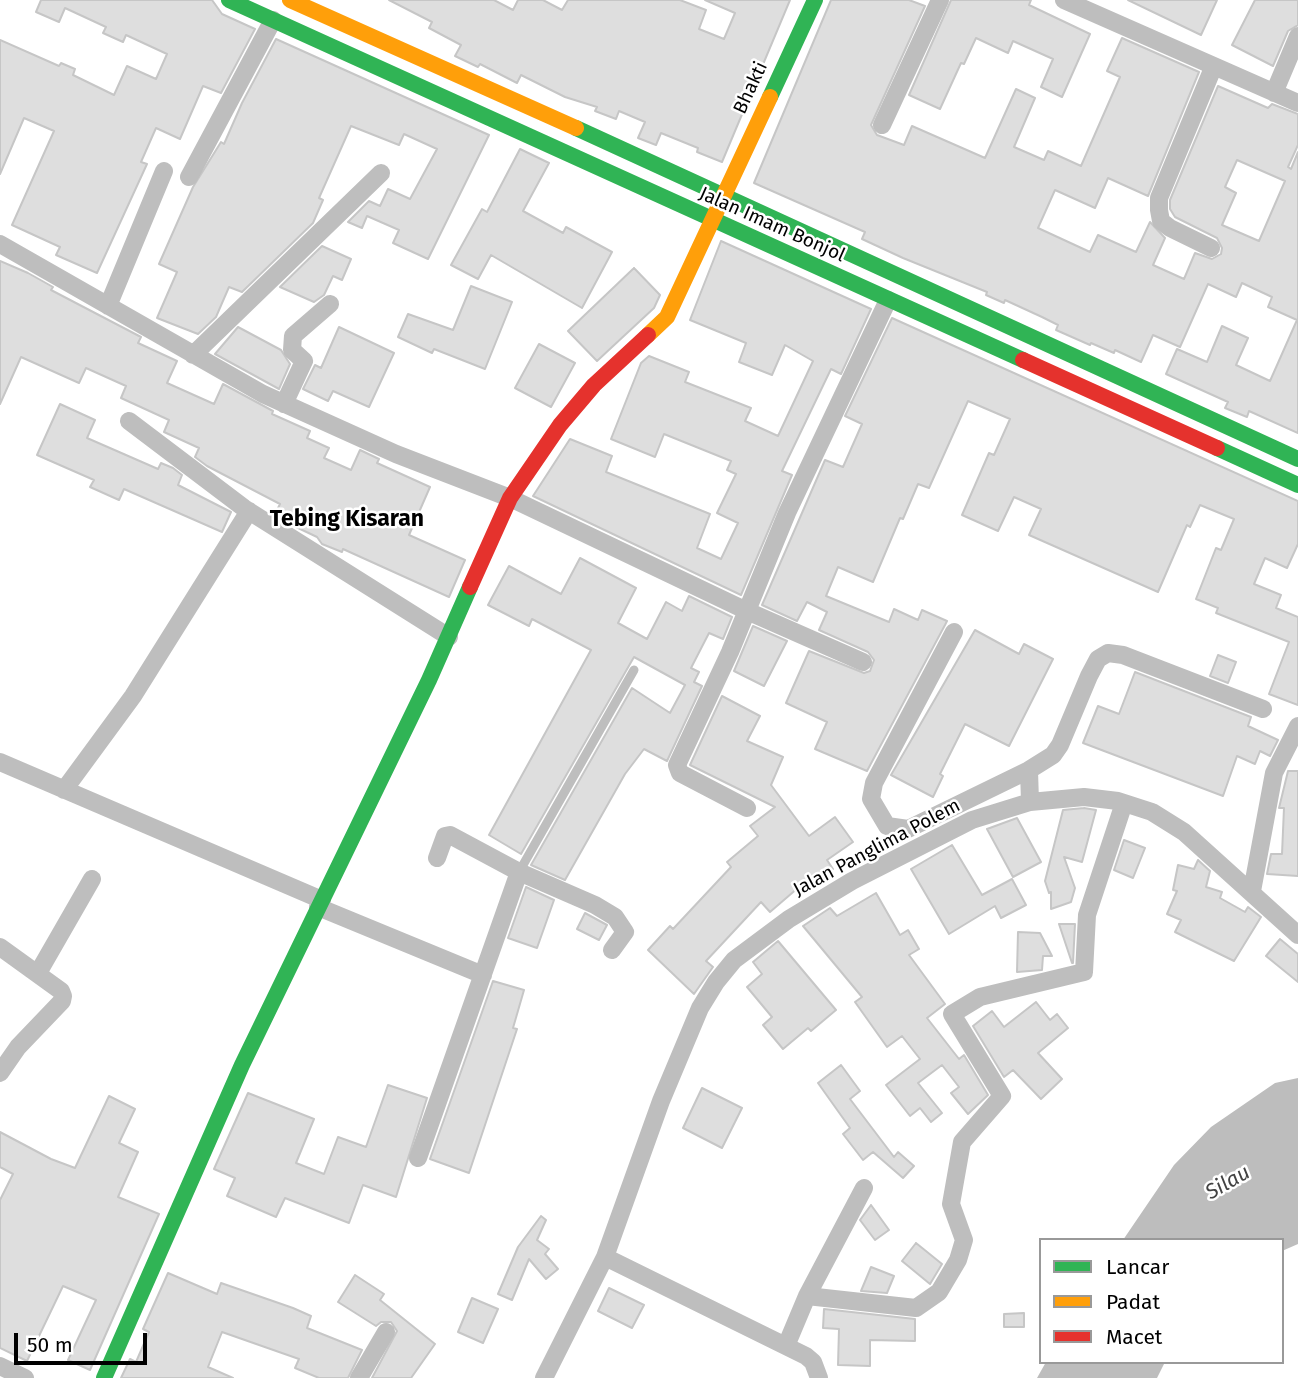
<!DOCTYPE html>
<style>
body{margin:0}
#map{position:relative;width:1298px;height:1378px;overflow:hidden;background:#fff;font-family:"Fira Sans",sans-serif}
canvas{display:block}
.legend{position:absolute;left:1039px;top:1238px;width:245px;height:126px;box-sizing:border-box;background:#fff;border:2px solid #999;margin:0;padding:9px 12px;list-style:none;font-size:21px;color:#000}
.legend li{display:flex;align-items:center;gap:14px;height:35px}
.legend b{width:35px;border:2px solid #999}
.scale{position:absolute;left:14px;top:1333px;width:133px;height:32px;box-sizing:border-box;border:4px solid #000;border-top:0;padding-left:9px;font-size:21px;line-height:24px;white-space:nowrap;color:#000;-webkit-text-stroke:5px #fff;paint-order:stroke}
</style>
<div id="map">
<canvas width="1298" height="1378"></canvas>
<ul class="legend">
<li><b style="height:9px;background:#30b455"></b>Lancar</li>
<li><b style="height:9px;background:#ff9f0a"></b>Padat</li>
<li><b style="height:9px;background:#e5322d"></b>Macet</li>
</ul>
<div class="scale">50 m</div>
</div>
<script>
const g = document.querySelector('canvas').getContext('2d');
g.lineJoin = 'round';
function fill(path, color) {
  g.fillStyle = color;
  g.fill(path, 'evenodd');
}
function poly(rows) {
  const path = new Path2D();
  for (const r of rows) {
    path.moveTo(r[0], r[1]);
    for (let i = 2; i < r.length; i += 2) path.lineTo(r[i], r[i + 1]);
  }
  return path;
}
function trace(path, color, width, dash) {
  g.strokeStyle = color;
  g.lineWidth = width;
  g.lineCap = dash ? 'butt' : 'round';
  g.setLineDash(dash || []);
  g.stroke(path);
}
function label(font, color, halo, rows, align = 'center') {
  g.font = font + ' "Fira Sans",sans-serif';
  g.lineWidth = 5;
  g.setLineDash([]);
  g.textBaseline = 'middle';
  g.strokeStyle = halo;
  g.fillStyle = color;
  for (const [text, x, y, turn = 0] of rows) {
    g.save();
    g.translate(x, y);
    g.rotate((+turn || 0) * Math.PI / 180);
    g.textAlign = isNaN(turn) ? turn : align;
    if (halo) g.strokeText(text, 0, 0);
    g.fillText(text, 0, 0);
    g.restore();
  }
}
const water = poly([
 [1298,1078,1298,1244,1282,1251,1282,1240,1123,1240,1174,1165,1211,1127,1275,1083],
 [1046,1362,1165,1362,1157,1378,1037,1378]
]);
const building = poly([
 [41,0,212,0,222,14,255,29,221,93,203,86,180,139,156,128,141,162,147,164,97,273,56,255,60,247,12,225,54,131,24,118,0,174,0,40,59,66,61,63,75,69,73,75,114,95,127,66,156,79,167,54,126,35,123,42,103,33,106,27,65,8,59,22,36,12,41,0],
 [389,0,494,0,513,10,518,0,543,0,562,10,568,0,680,0,706,10,699,29,724,39,735,13,705,0,790,0,722,162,697,152,698,148,661,133,656,145,638,138,645,122,619,111,616,119,595,111,597,107,565,97,521,75,517,83,480,64,478,67,455,56,461,45,429,28,432,22,389,0],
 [831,0,909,0,925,6,871,125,877,135,904,145,912,126,985,158,1016,89,1035,98,1014,147,1044,160,1048,151,1081,166,1120,77,1107,71,1122,38,1199,72,1148,196,1108,178,1095,208,1055,190,1038,228,1090,252,1098,235,1136,252,1150,222,1165,238,1153,265,1184,279,1195,253,1212,259,1221,254,1222,248,1217,238,1175,217,1170,209,1170,200,1218,86,1268,108,1272,104,1298,114,1298,145,1288,167,1291,169,1298,152,1298,433,1249,411,1247,417,1225,408,1228,402,1166,374,1177,349,1207,362,1222,326,1248,338,1236,365,1270,381,1297,320,1268,307,1272,297,1242,283,1236,297,1208,284,1180,347,1153,335,1141,362,1115,350,1114,353,1091,343,1090,345,1056,330,1058,325,1042,317,1005,300,1004,303,986,295,987,292,903,258,862,239,865,232,754,183,831,0],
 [1237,160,1285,181,1259,241,1222,225,1236,193,1225,187,1237,160],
 [951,0,1031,0,1029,5,1090,34,1062,97,1041,87,1053,59,1013,41,1008,53,976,38,964,64,961,63,940,109,909,95,951,0],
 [1128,0,1217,0,1201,35,1128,0],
 [1255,0,1298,0,1298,25,1288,31,1273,66,1232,45,1255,0],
 [276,39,489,135,428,259,393,243,399,230,367,216,362,228,348,222,369,201,380,206,388,189,410,199,437,149,404,134,399,145,351,126,319,198,323,200,313,223,242,292,229,287,216,317,198,334,157,318,177,272,159,264,193,187,221,142,224,144,242,103,276,39],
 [520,149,549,163,523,211,563,233,566,227,612,252,582,308,491,255,478,279,451,265,482,209,487,212,520,149],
 [721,241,871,309,841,374,831,369,782,471,792,475,741,595,533,496,570,439,612,456,606,472,710,514,697,548,721,559,738,523,717,513,736,474,727,470,731,461,664,434,655,457,611,439,641,363,649,356,689,372,685,382,751,408,745,421,778,436,813,361,785,345,772,375,739,362,746,343,690,320,721,241],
 [322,246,351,259,342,280,333,276,324,295,314,302,280,287,322,246],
 [0,261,28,273,53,287,51,290,141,337,138,343,177,361,167,383,214,404,223,384,273,411,272,414,310,431,307,438,329,448,324,458,351,470,360,450,379,459,377,463,430,487,409,535,465,560,449,597,343,549,342,552,322,544,317,537,296,527,298,524,275,514,280,504,207,466,195,457,199,448,164,432,169,420,121,398,126,386,86,368,79,383,21,357,0,404,0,261],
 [634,268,660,295,654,308,597,361,568,331,634,268],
 [471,286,512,302,485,369,434,349,432,353,398,337,408,314,453,330,471,286],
 [892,318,1298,501,1298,544,1287,568,1265,558,1254,584,1281,595,1276,608,1298,617,1298,705,1269,694,1289,642,1216,613,1218,608,1196,599,1216,548,1221,550,1234,519,1200,505,1190,527,1187,525,1158,592,1029,535,1041,509,1014,497,998,531,962,515,989,453,994,455,1010,419,968,401,929,488,918,484,903,519,900,518,873,582,838,567,826,596,889,622,894,609,918,620,922,610,947,621,945,625,867,771,815,749,827,722,786,703,809,651,864,673,870,671,874,660,868,652,819,630,827,612,807,602,797,621,762,605,825,460,843,467,862,424,845,416,892,318],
 [238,327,281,350,290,364,279,389,215,354,238,327],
 [339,327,394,353,369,407,333,391,328,401,303,389,315,365,321,368,339,327],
 [539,344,575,363,551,407,515,388,539,344],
 [60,404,95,420,87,438,158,469,161,463,173,468,182,475,178,485,231,512,222,532,124,489,119,500,90,487,94,480,37,455,60,404],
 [580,558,636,588,618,623,647,639,666,602,682,611,689,596,732,617,723,639,709,633,691,668,699,672,694,682,702,686,667,761,644,749,625,774,565,880,531,865,632,688,670,713,685,685,634,657,521,854,489,835,591,650,532,619,529,626,488,605,509,566,561,594,580,558],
 [753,626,787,641,764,686,734,671,753,626],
 [975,630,1019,654,1024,644,1053,659,1009,746,965,724,940,774,943,776,933,797,891,775,975,630],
 [1218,655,1236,662,1228,683,1210,676,1218,655],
 [1135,672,1251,717,1248,726,1278,740,1270,756,1260,751,1255,764,1237,756,1223,796,1083,743,1098,706,1119,714,1135,672],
 [722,696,760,716,747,741,783,757,771,785,809,836,835,817,853,842,827,860,833,869,802,892,799,887,770,912,761,902,706,961,713,967,694,994,648,950,670,926,673,929,731,867,727,862,758,836,750,826,775,807,690,765,722,696],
 [1288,771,1298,771,1298,876,1267,874,1271,854,1282,854,1284,808,1279,808,1288,771],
 [1084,808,1096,810,1082,862,1064,857,1075,888,1071,902,1051,909,1051,892,1049,893,1045,881,1063,810,1084,808],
 [1017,818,1041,862,1013,877,987,829,1017,818],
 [1124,840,1145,848,1133,878,1114,870,1124,840],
 [952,845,982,895,1012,879,1026,905,1001,918,995,906,949,934,911,869,952,845],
 [1198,860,1210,871,1206,887,1222,892,1220,898,1245,912,1248,907,1261,917,1234,961,1175,932,1181,920,1167,914,1177,891,1173,890,1178,865,1194,869,1198,860],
 [526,887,554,900,537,948,508,938,526,887],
 [876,893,900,935,908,930,919,949,909,955,945,1004,927,1018,959,1059,964,1055,988,1095,968,1114,951,1093,959,1087,942,1065,918,1083,942,1113,931,1122,920,1108,910,1116,886,1085,920,1059,902,1036,887,1047,855,1002,862,997,803,926,830,908,837,916,876,893],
 [585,913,607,925,599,940,577,929,585,913],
 [1059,924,1075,924,1073,963,1072,963,1059,924],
 [1018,932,1040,933,1052,956,1043,956,1042,970,1017,972,1018,932],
 [1280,939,1298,954,1298,982,1266,956,1280,939],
 [778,941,836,1010,811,1031,808,1028,783,1049,763,1025,772,1017,747,987,762,974,753,962,778,941],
 [493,981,524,990,513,1028,517,1029,469,1173,430,1159,493,981],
 [1036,1002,1050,1020,1057,1014,1068,1028,1038,1053,1062,1079,1041,1099,1013,1070,1004,1077,973,1026,992,1011,1004,1027,1036,1002],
 [841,1065,860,1091,850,1099,894,1157,898,1152,914,1166,903,1178,873,1152,863,1160,843,1134,850,1128,818,1083,841,1065],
 [388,1085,427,1098,396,1197,363,1185,349,1223,285,1198,276,1217,227,1196,235,1178,214,1169,248,1093,314,1119,296,1163,324,1174,338,1137,366,1147,388,1085],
 [702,1088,742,1108,722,1148,683,1128,702,1088],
 [109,1096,135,1109,119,1143,138,1152,118,1197,159,1214,90,1370,68,1360,96,1300,63,1286,27,1361,0,1348,0,1200,13,1174,0,1167,0,1132,51,1159,75,1168,109,1096],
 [871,1205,889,1230,875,1240,860,1220,871,1205],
 [541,1216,546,1220,537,1240,549,1249,545,1254,558,1269,546,1279,529,1259,512,1300,498,1294,518,1247,541,1216],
 [916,1243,942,1264,930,1284,902,1261,916,1243],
 [871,1267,894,1276,887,1293,861,1291,871,1267],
 [168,1273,217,1294,221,1283,293,1308,311,1316,307,1328,362,1350,348,1378,319,1378,295,1368,299,1359,222,1332,208,1367,233,1378,121,1378,130,1359,136,1362,149,1332,143,1329,168,1273],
 [355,1275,384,1294,380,1300,435,1344,411,1378,372,1378,397,1331,391,1322,381,1322,376,1326,338,1302,355,1275],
 [609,1288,644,1305,632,1328,598,1311,609,1288],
 [472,1298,498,1309,483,1343,458,1332,472,1298],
 [824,1309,915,1319,915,1341,870,1340,870,1366,838,1365,839,1329,823,1328,824,1309],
 [1024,1313,1024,1327,1004,1327,1004,1314,1024,1313]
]);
const lane = poly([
 [519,872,634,670]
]);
const street = poly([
 [1064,0,1298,103],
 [1274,93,1298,36],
 [882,125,940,0],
 [189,177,273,20],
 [0,244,263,394,396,454,510,498,747,611,863,662],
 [1211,248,1170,228,1161,221,1159,210,1159,198,1213,68],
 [108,306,164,171],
 [193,355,381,173],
 [284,404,304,361,292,350,293,336,330,304],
 [129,421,244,508,449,637],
 [954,632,874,783,871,799,887,826,908,829,1029,770,1030,802],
 [0,762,322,900],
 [1029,770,1053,755,1060,745,1089,676,1098,659,1108,653,1123,655,1263,709],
 [64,790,133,696,249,511],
 [747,808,680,773,677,765,730,652,787,513,888,300],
 [437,858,445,836,450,835,519,872,595,905,615,917,625,932,612,950],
 [1252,891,1274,773,1298,726],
 [318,907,483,975],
 [0,947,61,991,63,996,62,1001,18,1047,0,1073],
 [38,973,92,879],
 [418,1158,519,872],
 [605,1257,806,1356,813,1362,819,1378],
 [807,1296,916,1308,939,1292,958,1260,964,1240,951,1204,962,1142,1002,1096,952,1014,980,997,1084,972,1087,915,1124,803],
 [786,1346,807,1296,864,1188],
 [0,1366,25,1378],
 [359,1378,386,1332],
 [544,1378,605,1257,661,1101,700,1008,716,982,734,960,789,919,852,881,972,820,1030,802,1084,797,1118,801,1152,812,1184,832,1298,935]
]);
const fast = poly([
 [229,0,1023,360],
 [770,97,815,0],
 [576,128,1298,459],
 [1217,448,1298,485],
 [104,1378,242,1065,429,680,470,587]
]);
const slow = poly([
 [290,0,576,128],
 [648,335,667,317,770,97]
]);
const jam = poly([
 [1023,360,1217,448],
 [470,587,510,498,560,425,594,385,648,335]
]);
const streetNames = [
 ["Bhakti",751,88,-65],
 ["Jalan Imam Bonjol",772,225,24],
 ["Jalan Panglima Polem",877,848,-28]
];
const waterNames = [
 ["Silau",1228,1183,-30]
];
const quarterNames = [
 ["Tebing Kisaran",347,520]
];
fill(water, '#bdbdbd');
fill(building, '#dedede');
trace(building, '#c6c6c6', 2);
trace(lane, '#bebebe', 9);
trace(street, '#bebebe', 18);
trace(fast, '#30b455', 16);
trace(slow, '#ff9f0a', 16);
trace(jam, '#e5322d', 16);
label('19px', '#000', '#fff', streetNames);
label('italic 21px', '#424242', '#fff', waterNames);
label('bold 23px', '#000', '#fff', quarterNames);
</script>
